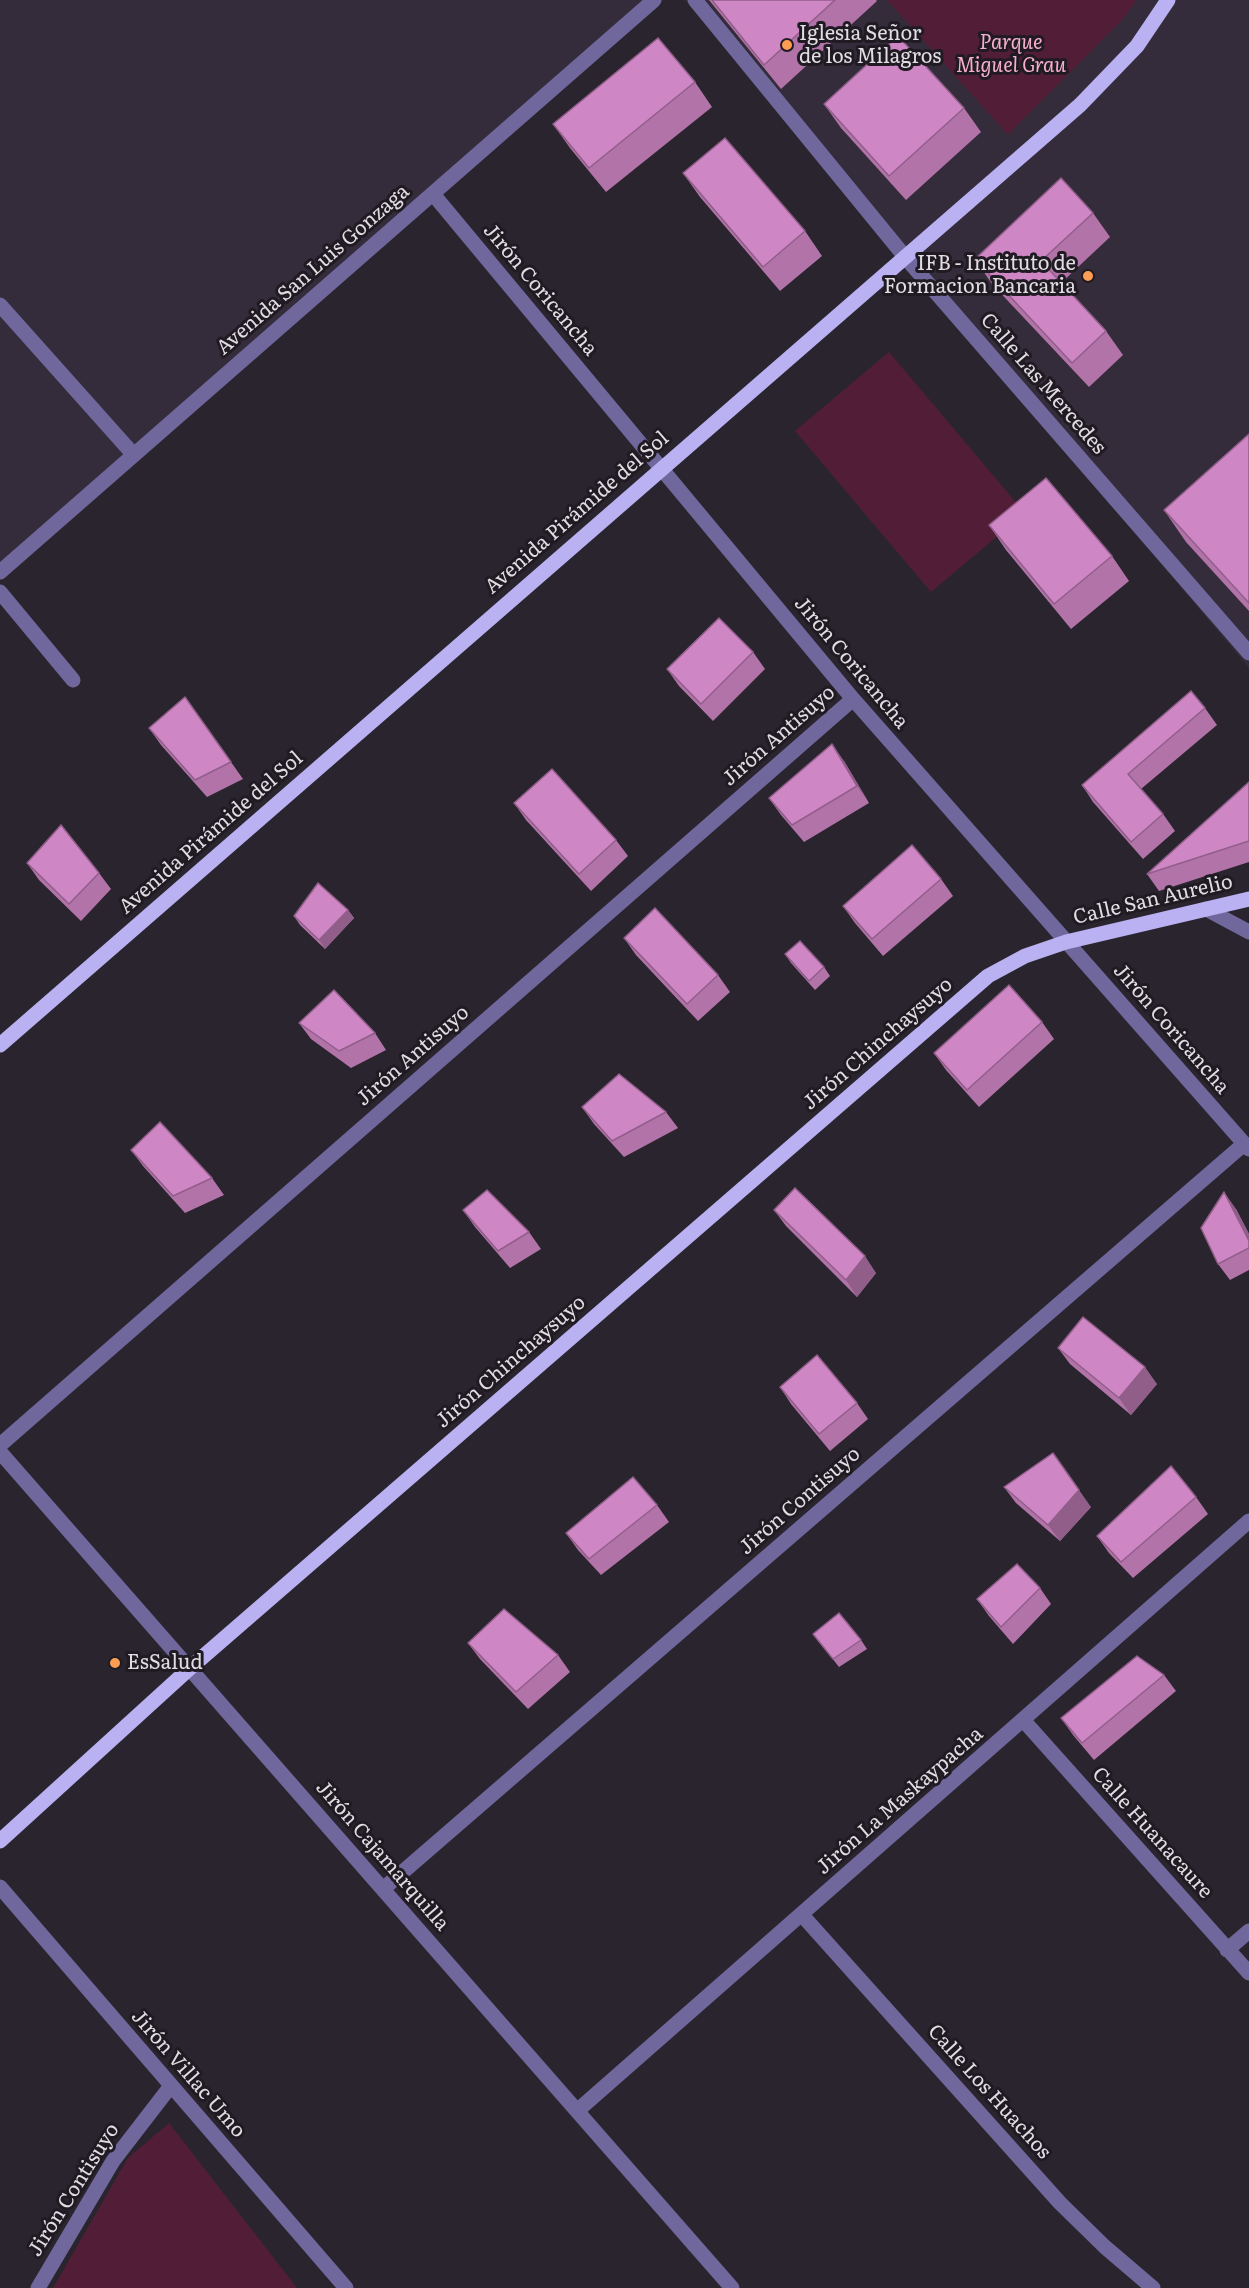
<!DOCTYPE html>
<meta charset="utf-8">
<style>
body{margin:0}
canvas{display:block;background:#29242d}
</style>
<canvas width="1249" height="2288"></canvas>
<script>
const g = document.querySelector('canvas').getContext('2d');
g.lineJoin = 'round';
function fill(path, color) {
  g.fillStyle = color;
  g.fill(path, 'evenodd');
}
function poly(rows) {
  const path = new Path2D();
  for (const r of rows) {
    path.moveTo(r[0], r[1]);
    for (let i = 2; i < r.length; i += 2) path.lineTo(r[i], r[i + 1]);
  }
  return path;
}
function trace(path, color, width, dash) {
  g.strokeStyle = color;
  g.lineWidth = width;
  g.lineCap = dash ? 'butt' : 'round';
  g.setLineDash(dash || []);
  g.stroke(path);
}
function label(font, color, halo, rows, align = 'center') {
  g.font = font + ' Literata,serif';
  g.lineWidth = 6;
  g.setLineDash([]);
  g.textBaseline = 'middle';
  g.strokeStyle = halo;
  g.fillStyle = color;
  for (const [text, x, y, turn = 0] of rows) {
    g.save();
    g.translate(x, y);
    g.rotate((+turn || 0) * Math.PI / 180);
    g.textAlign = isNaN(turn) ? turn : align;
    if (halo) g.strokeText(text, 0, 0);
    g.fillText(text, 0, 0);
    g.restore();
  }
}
const built = poly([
 [0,0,663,0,0,572],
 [685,0,1249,0,1249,668]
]);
const green = poly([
 [887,0,1137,0,1122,20,1008,135],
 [889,352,1025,513,931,592,795,431],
 [169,2123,297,2288,53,2288,128,2158]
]);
const minor = poly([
 [695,0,906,258,1249,653],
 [433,194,853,699,1249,1149],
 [0,305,133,454],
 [0,572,654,0],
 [0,592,73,680],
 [1206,909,1249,932],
 [0,1445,853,699],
 [0,1452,732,2288],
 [1024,1721,1249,1973],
 [0,1887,346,2288],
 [383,1889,1244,1144],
 [802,1915,1060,2203,1105,2247,1153,2288],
 [1227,1950,1249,1931],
 [577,2111,1249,1521],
 [38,2288,113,2161,170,2087]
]);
const major = poly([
 [0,1045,1080,105,1137,46,1168,0],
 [0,1841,190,1668,988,976,1025,956,1066,942,1249,899]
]);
const wall = poly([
 [709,0,876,0,877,1,781,89],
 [695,82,712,107,606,192,570,148,553,124],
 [824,104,964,108,981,132,906,200,841,128],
 [683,173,805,231,822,256,780,291,700,197],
 [1093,213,1110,237,1061,283,1106,331,1123,355,1089,387,992,284,975,259],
 [1249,434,1249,611,1186,542,1164,510],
 [989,525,1112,556,1129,581,1071,629,1006,550],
 [753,652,765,669,713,721,679,686,667,669],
 [185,697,243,779,207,797,161,745,149,728],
 [1205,708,1217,725,1141,789,1163,814,1175,831,1143,859,1093,802,1082,785],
 [844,761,869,803,804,842,781,815,769,798],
 [1249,782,1249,862,1159,891,1147,874],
 [514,803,616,840,628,856,591,891,526,820],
 [27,863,99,873,111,889,81,921,39,880],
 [941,879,953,896,883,956,855,923,843,906],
 [348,910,354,918,325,949,300,925,294,916],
 [624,938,718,975,730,992,698,1021,636,955],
 [785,954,824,967,830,976,815,990,791,963],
 [1042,1022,1054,1039,979,1107,946,1070,934,1053],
 [299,1023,375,1033,386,1050,351,1068,311,1039],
 [582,1107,666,1112,678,1128,624,1157,594,1124],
 [131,1150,212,1178,224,1195,185,1213,143,1166],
 [1236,1209,1249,1234,1249,1270,1230,1280,1218,1264],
 [463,1210,529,1232,541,1249,510,1268,475,1227],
 [774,1210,876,1273,857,1297,786,1226],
 [1058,1348,1157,1384,1131,1415,1070,1364],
 [780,1387,857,1403,868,1419,830,1451,791,1404],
 [1004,1487,1091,1507,1060,1541,1016,1503],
 [1196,1497,1208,1514,1133,1578,1109,1553,1097,1536],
 [657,1505,669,1522,601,1575,578,1550,566,1533],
 [1040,1588,1051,1604,1013,1644,989,1616,977,1599],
 [813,1634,861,1640,867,1649,839,1667],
 [468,1643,558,1655,570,1672,528,1709,480,1659],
 [1164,1675,1176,1691,1094,1760,1073,1735,1061,1718]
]);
const shadedWall = poly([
 [832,744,844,761,869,803,857,786],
 [348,910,354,918,325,949,319,940],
 [1224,1192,1236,1209,1249,1234,1249,1241],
 [865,1256,876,1273,857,1297,846,1280],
 [1145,1367,1157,1384,1131,1415,1119,1398],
 [1079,1490,1091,1507,1060,1541,1048,1525]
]);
const building = poly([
 [712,0,835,0,764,65,712,0],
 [898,36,964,108,889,176,824,104,898,36],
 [658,38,695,82,589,168,553,124,658,38],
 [725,138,805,231,763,267,683,173,725,138],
 [1061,178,1093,213,1041,261,1106,331,1072,363,975,259,1061,178],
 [1249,434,1249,603,1164,510,1249,434],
 [1046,478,1112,556,1054,604,989,525,1046,478],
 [719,618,753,652,701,704,667,669,719,618],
 [1191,691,1205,708,1128,774,1163,814,1131,842,1082,785,1191,691],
 [185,697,231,762,195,780,149,728,185,697],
 [832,744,857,786,792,825,769,798,832,744],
 [552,769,616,840,579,874,514,803,552,769],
 [1249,782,1249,841,1147,874,1249,782],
 [61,825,99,873,69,904,27,863,61,825],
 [912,845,941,879,872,939,843,906,912,845],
 [318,883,348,910,319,940,294,916,318,883],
 [655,908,718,975,687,1004,624,938,655,908],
 [800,941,824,967,809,981,785,954,800,941],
 [1009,985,1042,1022,967,1090,934,1053,1009,985],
 [334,990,375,1033,339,1051,299,1023,334,990],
 [619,1074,666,1112,612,1141,582,1107,619,1074],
 [160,1122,212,1178,173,1196,131,1150,160,1122],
 [795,1188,865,1256,846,1280,774,1210,795,1188],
 [487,1190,529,1232,498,1251,463,1210,487,1190],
 [1224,1192,1249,1241,1249,1248,1218,1264,1201,1228,1224,1192],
 [1083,1317,1145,1367,1119,1398,1058,1348,1083,1317],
 [817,1355,857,1403,819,1434,780,1387,817,1355],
 [1053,1453,1079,1490,1048,1525,1004,1487,1053,1453],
 [1171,1466,1196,1497,1121,1562,1097,1536,1171,1466],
 [633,1477,657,1505,589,1559,566,1533,633,1477],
 [1017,1564,1040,1588,1001,1627,977,1599,1017,1564],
 [504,1609,558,1655,516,1692,468,1643,504,1609],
 [839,1613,861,1640,833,1659,813,1634,839,1613],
 [1137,1656,1164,1675,1082,1743,1061,1718,1137,1656]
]);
const markers = [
 [787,45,6,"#fd9d54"],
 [1088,276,6,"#fd9d54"],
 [115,1663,6,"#fd9d54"]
];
const poiNames = [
 ["Iglesia Señor",799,34],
 ["de los Milagros",799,57],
 ["IFB - Instituto de",1076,264,"right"],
 ["Formacion Bancaria",1076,287,"right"],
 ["EsSalud",127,1663]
];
const parkNames = [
 ["Parque",1011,43],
 ["Miguel Grau",1011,66]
];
const streetNames = [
 ["Avenida San Luis Gonzaga",313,270,-41],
 ["Jirón Coricancha",540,290,50],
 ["Calle Las Mercedes",1043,384,49],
 ["Avenida Pirámide del Sol",577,513,-41],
 ["Jirón Coricancha",851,663,50],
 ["Jirón Antisuyo",779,736,-41],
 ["Avenida Pirámide del Sol",211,833,-41],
 ["Calle San Aurelio",1153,900,-13],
 ["Jirón Coricancha",1171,1029,49],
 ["Jirón Chinchaysuyo",878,1044,-41],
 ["Jirón Antisuyo",413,1056,-41],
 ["Jirón Chinchaysuyo",511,1362,-41],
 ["Jirón Contisuyo",800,1501,-41],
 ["Jirón La Maskaypacha",900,1801,-41],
 ["Calle Huanacaure",1152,1833,48],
 ["Jirón Cajamarquilla",382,1856,49],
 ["Jirón Villac Umo",188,2074,49],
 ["Calle Los Huachos",989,2092,48],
 ["Jirón Contisuyo",74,2190,-58]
];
fill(built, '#342c3a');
fill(green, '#521e37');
trace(minor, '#70689d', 15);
trace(major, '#bab1f2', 15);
fill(wall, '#b273a9');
fill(shadedWall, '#915e8a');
fill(building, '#cf86c5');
trace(building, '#915e8a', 1.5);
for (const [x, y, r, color] of markers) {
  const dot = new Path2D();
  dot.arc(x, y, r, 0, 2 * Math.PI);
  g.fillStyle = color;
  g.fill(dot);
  trace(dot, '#201b23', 2);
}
label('20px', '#e1dde3', '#201b23', poiNames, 'left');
label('italic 20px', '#f5aecb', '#201b23', parkNames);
label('20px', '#e1dde3', '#201b23', streetNames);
</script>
